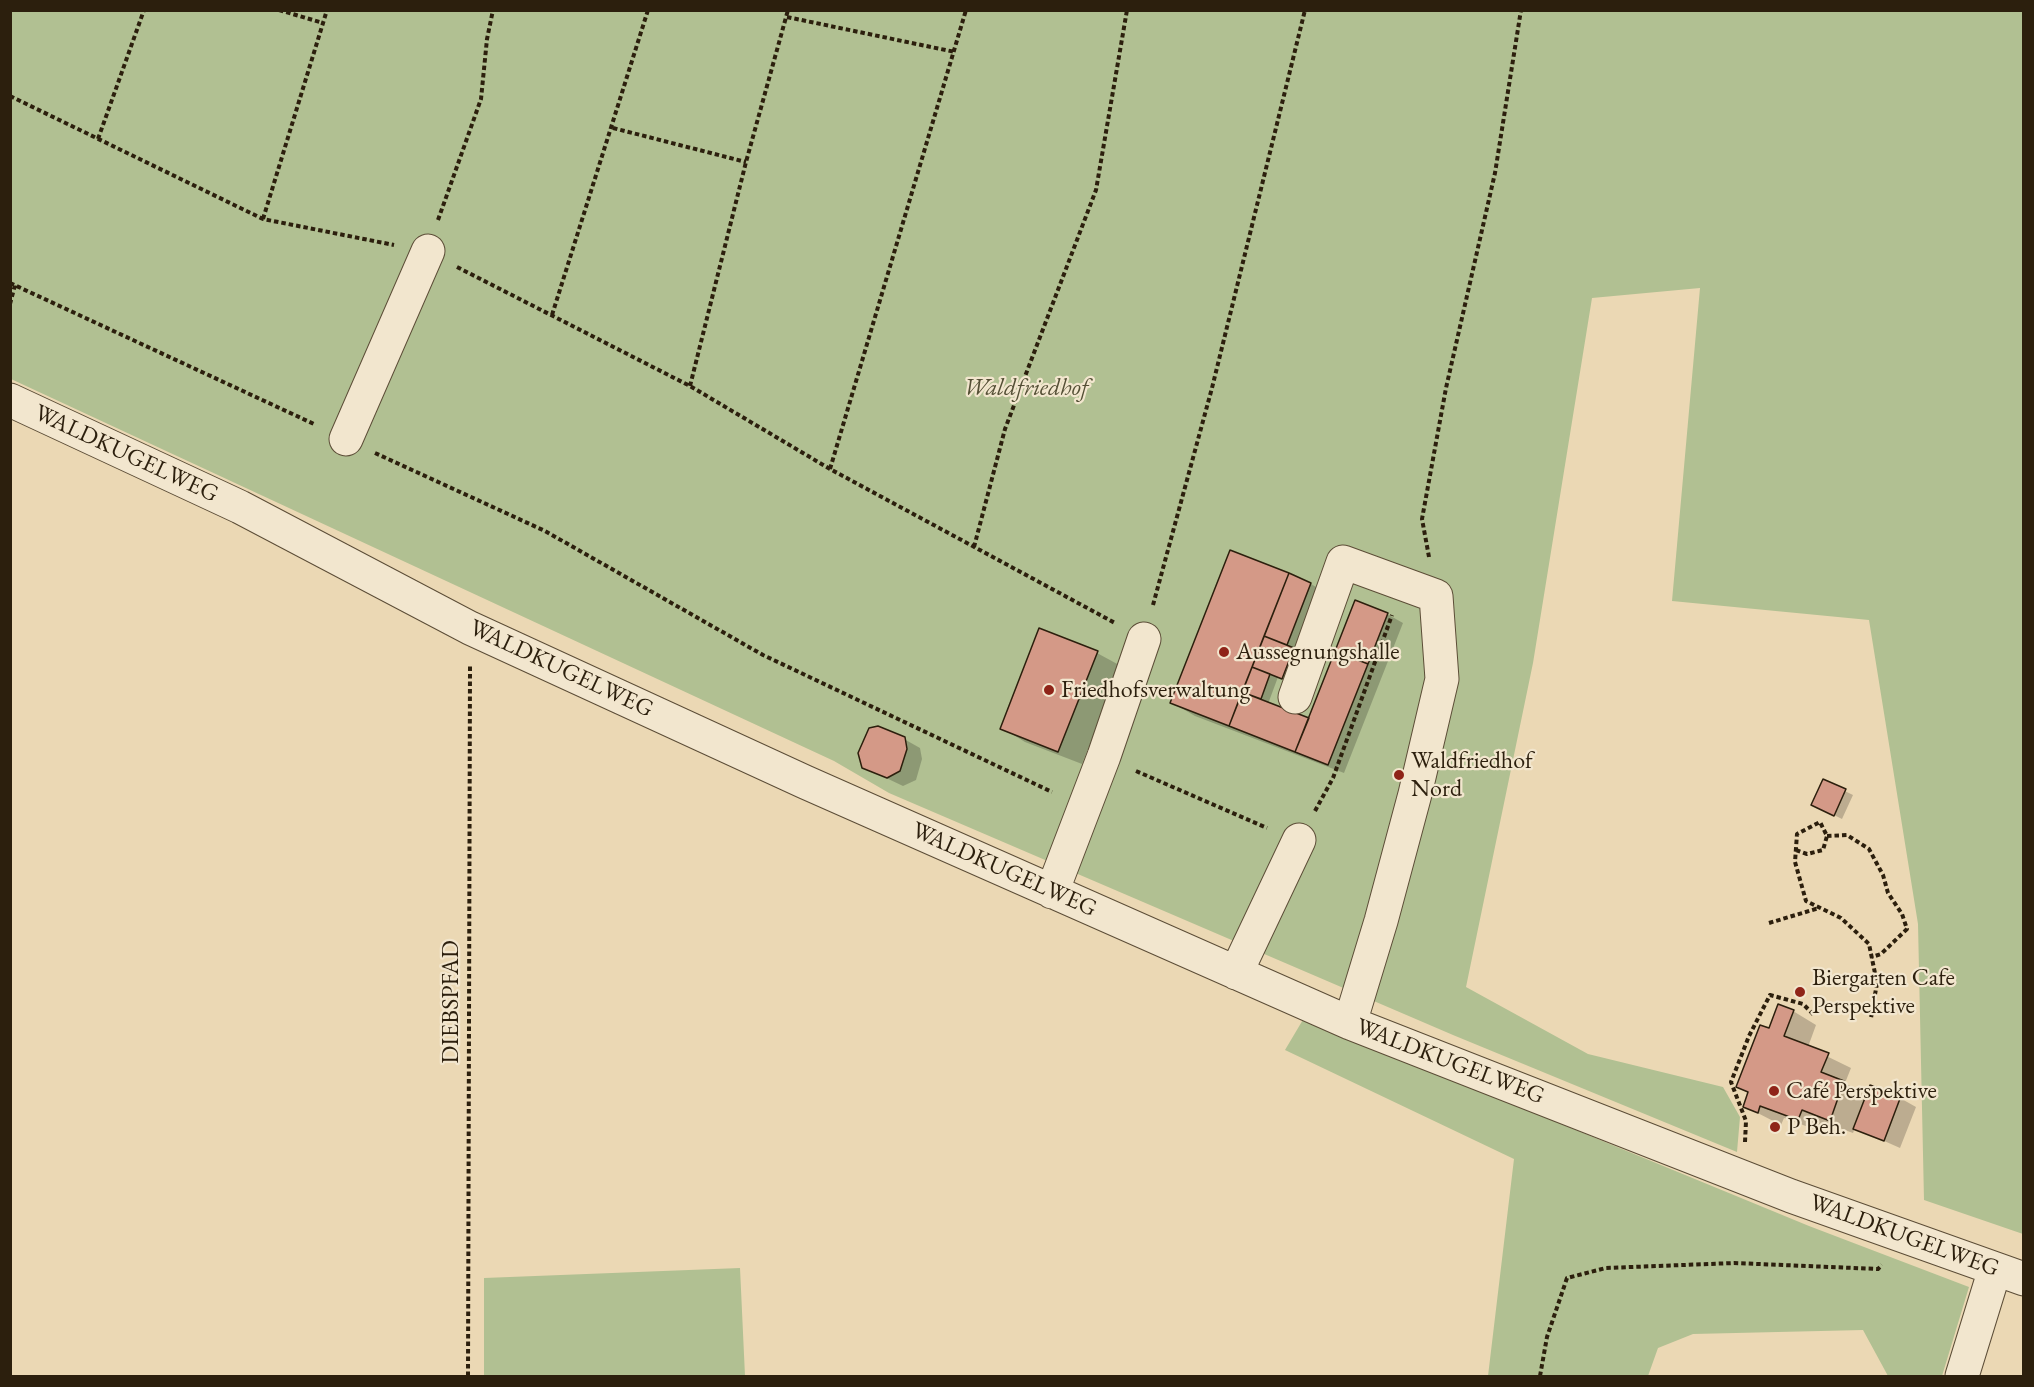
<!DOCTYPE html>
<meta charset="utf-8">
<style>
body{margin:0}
#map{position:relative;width:2034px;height:1387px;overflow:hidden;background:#ebd8b4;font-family:"EB Garamond",serif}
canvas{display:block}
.frame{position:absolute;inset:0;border:12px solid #2c1f0d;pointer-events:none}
</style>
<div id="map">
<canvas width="2034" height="1387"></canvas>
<div class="frame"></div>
</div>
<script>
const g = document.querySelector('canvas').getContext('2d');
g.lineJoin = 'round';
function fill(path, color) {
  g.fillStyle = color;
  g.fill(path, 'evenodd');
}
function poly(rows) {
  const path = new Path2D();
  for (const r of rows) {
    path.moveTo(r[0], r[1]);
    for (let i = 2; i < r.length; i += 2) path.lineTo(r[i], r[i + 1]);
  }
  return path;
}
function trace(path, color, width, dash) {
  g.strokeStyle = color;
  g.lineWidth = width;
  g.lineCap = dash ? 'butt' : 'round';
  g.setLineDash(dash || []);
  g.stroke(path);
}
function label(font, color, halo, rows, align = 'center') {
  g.font = font + ' "EB Garamond",serif';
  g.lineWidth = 4.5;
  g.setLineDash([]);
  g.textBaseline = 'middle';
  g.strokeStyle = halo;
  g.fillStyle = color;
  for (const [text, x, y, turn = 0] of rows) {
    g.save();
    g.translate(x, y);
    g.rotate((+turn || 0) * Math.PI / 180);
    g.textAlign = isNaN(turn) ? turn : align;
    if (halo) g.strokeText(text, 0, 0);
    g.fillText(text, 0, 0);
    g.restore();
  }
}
const green = poly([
 [11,11,2023,11,2023,1234,1924,1200,1918,924,1869,620,1672,601,1700,288,1592,298,1533,663,1466,987,1588,1054,1723,1087,1740,1117,1737,1152,1453,1035,889,793,834,761,11,379],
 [1304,1018,1809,1226,1969,1287,1942,1376,1888,1376,1863,1330,1693,1334,1658,1348,1648,1376,1488,1376,1514,1159,1285,1050],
 [740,1268,745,1376,484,1376,484,1278]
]);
const shadow = poly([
 [1311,584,1326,593,1290,682,1278,677,1268,704,1310,720,1387,614,1403,623,1344,773,1195,716,1171,702],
 [1040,630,1097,653,1121,666,1082,764,1025,742,1002,728],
 [904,739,920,748,922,759,916,780,903,786,863,767],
 [1824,781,1853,795,1842,819,1820,808],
 [1793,1011,1816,1025,1808,1047,1851,1068,1845,1083,1867,1096,1900,1098,1916,1107,1900,1148,1855,1128,1853,1133,1826,1123,1822,1132,1784,1118,1781,1125,1744,1106,1749,1093,1738,1086,1770,1030]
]);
const building = poly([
 [1230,550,1289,573,1229,726,1170,703,1230,550],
 [1289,573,1311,583,1287,645,1264,636,1289,573],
 [1355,600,1388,613,1368,664,1335,651,1355,600],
 [1039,628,1098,651,1058,752,1000,729,1039,628],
 [1264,636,1294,648,1282,679,1252,667,1264,636],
 [1335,651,1368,664,1328,765,1295,752,1335,651],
 [1252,667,1270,674,1261,699,1242,692,1252,667],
 [1242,692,1309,718,1295,752,1229,726,1242,692],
 [878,726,905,737,907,749,900,771,887,778,862,768,858,753,869,728,878,726],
 [1823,779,1846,789,1834,816,1811,805,1823,779],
 [1778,1004,1794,1010,1784,1036,1829,1053,1821,1072,1844,1081,1830,1121,1802,1110,1798,1120,1760,1106,1758,1113,1743,1107,1748,1092,1736,1087,1760,1025,1769,1028,1778,1004],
 [1870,1085,1901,1096,1884,1141,1853,1129,1870,1085]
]);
const path = poly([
 [279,10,323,23],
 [787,17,955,52],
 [10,96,263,219,394,245],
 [613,128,746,162],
 [98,139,144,10],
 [263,219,327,10],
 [438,220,481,99,487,39,493,10],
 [457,267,690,386,830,469,1115,623],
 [10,283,314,424],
 [10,304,15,285],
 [552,315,648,10],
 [690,386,746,162,788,10],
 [375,453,545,531,763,655,1052,792],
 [830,469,966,10],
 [974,547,1005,429,1096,190,1127,10],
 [1429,557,1422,519,1446,388,1495,173,1521,10],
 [1153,605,1212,388,1305,10],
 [1136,771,1267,828],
 [1315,811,1333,778,1392,615],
 [1827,836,1847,835,1869,849,1883,875,1888,893,1902,914,1907,929,1881,954,1872,957],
 [1796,850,1807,854,1823,850,1827,836,1820,822,1797,834,1795,862,1806,901,1841,918,1869,944,1877,983,1871,1018],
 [1769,923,1819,908],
 [1745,1142,1746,1121,1731,1082,1749,1036,1770,995,1803,1004,1815,1016],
 [468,1376,470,666],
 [1540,1376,1547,1337,1567,1278,1606,1268,1734,1263,1878,1269,1882,1265]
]);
const minor = poly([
 [10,400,240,507,470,628,805,782,1350,1023,1791,1196,2024,1279],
 [346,439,428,251],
 [1295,697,1343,562,1436,596,1442,679,1415,794,1381,921,1350,1023],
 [1052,892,1104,756,1144,639],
 [1236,973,1299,840],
 [1962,1376,1995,1269]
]);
const markers = [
 [1224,652,6,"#8f2418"],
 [1049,690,6,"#8f2418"],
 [1399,775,6,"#8f2418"],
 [1800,992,6,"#8f2418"],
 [1774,1091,6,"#8f2418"],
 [1775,1127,6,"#8f2418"]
];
const parkNames = [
 ["Waldfriedhof",1026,388]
];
const streetNames = [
 ["WALDKUGELWEG",126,454,25],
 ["WALDKUGELWEG",561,669,25],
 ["WALDKUGELWEG",1004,870,24],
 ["DIEBSPFAD",451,1002,-90],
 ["WALDKUGELWEG",1450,1062,21],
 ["WALDKUGELWEG",1904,1236,20]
];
const poiNames = [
 ["Aussegnungshalle",1236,652],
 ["Friedhofsverwaltung",1061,690],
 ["Waldfriedhof",1411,761],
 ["Nord",1411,789],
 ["Biergarten Cafe",1812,978],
 ["Perspektive",1812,1006],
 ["Café Perspektive",1786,1091],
 ["P Beh.",1787,1127]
];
fill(green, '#b1c092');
fill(shadow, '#0003');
fill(building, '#d49987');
trace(building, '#2c1f0d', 1.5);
trace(minor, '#5c4d37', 35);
trace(path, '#2c1f0d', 4, [4.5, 3]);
trace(minor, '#f2e6ce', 33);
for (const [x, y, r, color] of markers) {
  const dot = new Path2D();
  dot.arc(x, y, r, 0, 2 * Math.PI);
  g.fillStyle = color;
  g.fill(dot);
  trace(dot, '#f2e6ce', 2);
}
label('italic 24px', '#544f35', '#f2e6ce', parkNames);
label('24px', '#2c1f0d', '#f2e6ce', streetNames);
label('24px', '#2c1f0d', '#f2e6ce', poiNames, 'left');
</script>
